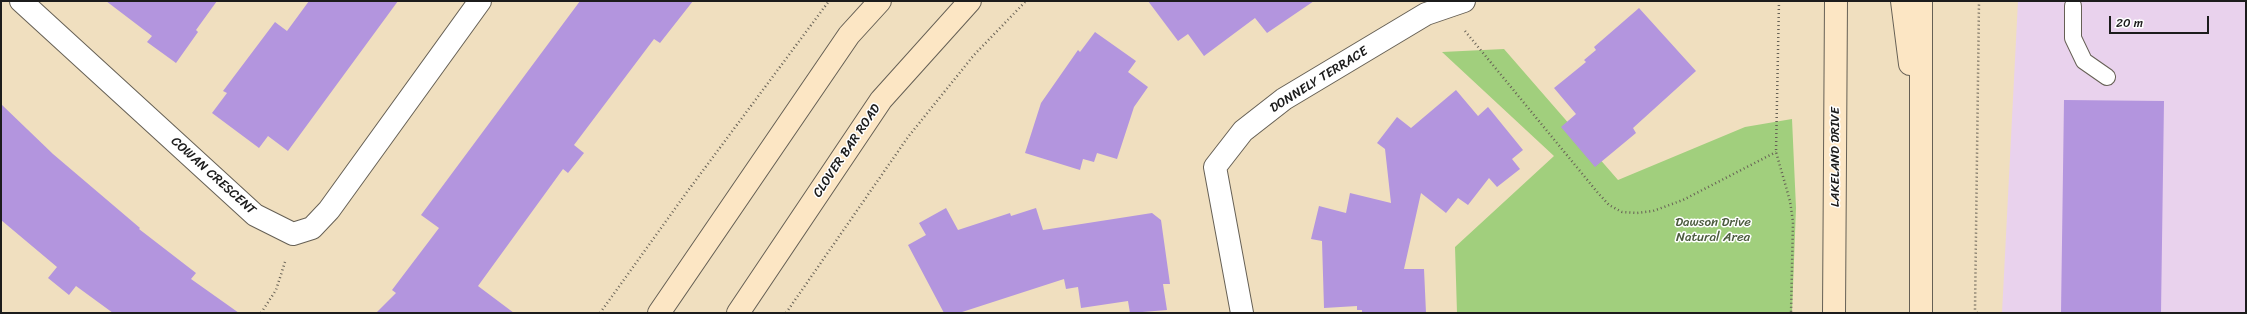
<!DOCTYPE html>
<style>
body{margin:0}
#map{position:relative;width:2247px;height:314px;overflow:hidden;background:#f0dfbf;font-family:Sriracha,sans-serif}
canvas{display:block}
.frame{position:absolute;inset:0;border:2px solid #1c1c1c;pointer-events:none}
.scale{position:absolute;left:2109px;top:16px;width:100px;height:18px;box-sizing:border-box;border:2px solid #1c1c1c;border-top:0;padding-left:5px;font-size:12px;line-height:14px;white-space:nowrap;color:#1c1c1c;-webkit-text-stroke:3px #fff;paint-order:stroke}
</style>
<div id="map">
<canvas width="2247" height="314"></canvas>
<div class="frame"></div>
<div class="scale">20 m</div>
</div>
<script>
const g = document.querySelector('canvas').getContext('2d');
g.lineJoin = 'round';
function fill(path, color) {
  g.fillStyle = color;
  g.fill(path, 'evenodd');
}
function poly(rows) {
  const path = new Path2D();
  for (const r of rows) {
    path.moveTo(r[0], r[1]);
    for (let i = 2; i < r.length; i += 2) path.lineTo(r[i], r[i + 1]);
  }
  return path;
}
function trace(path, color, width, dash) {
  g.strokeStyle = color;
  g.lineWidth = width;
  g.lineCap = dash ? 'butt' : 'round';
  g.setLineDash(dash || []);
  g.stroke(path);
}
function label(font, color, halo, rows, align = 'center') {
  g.font = font + ' Sriracha,sans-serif';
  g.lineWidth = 3;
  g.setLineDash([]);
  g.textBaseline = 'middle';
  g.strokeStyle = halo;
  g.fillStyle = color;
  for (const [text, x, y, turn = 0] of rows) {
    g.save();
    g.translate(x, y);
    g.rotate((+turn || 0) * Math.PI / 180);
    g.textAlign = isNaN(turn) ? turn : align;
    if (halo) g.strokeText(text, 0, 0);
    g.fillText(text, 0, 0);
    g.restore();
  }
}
const built = poly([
 [2018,1,2246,1,2246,313,2002,313]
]);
const green = poly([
 [1504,49,1618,180,1745,127,1792,119,1796,208,1792,313,1457,313,1455,247,1554,156,1442,52]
]);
const building = poly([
 [106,1,217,1,196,30,198,32,176,63,147,42,152,36],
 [309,1,398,1,288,151,268,136,259,148,212,113,227,93,223,91,275,22,287,31],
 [580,1,693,1,660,43,654,39,574,145,584,153,568,173,563,169,478,286,514,313,376,313,396,293,392,290,439,228,421,215],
 [1148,1,1314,1,1267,33,1255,18,1204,56,1188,34,1178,41],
 [1639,8,1696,71,1633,128,1636,133,1595,167,1561,127,1576,114,1554,88,1586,62,1584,60,1596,50,1594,47],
 [1095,32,1136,61,1128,72,1148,87,1134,107,1117,159,1097,153,1094,162,1083,159,1080,170,1025,153,1041,103,1078,50,1080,52],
 [1456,90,1478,116,1488,107,1523,150,1512,159,1520,169,1497,187,1489,178,1468,205,1458,198,1446,213,1421,193,1404,269,1424,269,1426,313,1362,313,1362,310,1357,310,1357,306,1324,308,1322,241,1311,239,1319,206,1346,213,1350,193,1391,203,1385,149,1377,143,1397,117,1411,128],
 [2064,100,2164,101,2161,313,2061,313],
 [1,104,53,154,140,228,139,229,196,273,191,279,239,313,113,313,76,286,69,295,48,278,57,267,1,220],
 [946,208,958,230,1010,213,1011,216,1036,208,1043,230,1152,213,1161,220,1170,284,1163,284,1167,310,1130,313,1128,301,1081,308,1078,287,1066,289,1064,279,959,313,944,313,908,245,926,235,919,223]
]);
const path = poly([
 [1779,1,1776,152,1790,201,1793,222,1791,313],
 [1465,31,1598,193,1609,205,1622,212,1637,213,1653,211,1683,200,1776,152],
 [261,313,276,290,285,262],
 [600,313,687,192,829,1],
 [786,313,908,137,974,55,1026,1],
 [1977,313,1975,310,1979,1]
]);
const service = poly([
 [2073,6,2073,38,2084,61,2107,77]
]);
const minor = poly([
 [21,1,255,215,293,234,312,228,329,210,480,1],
 [1242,313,1215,167,1243,131,1284,99,1426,14,1464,1]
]);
const secondary = poly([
 [1902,1,1910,64],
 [659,313,849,35,880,1],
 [738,313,881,100,970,1],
 [1834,313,1836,1],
 [1921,313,1921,1]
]);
const streetNames = [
 ["DONNELY TERRACE",1319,80,-32],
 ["CLOVER BAR ROAD",847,151,-56],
 ["LAKELAND DRIVE",1836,157,-90],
 ["COWAN CRESCENT",213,176,42]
];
const parkNames = [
 ["Dawson Drive",1713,223],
 ["Natural Area",1713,238]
];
fill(built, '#e9d2ed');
fill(green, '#a1cf7d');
fill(building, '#b395de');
trace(service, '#666055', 18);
trace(minor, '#666055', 24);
trace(secondary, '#666055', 24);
trace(path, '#666055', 2.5, [1, 3]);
trace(service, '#fff', 16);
trace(minor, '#fff', 22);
trace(secondary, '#fce6c4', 22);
label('13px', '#1c1c1c', '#fff', streetNames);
label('13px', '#4b5b3e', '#fff', parkNames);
</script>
